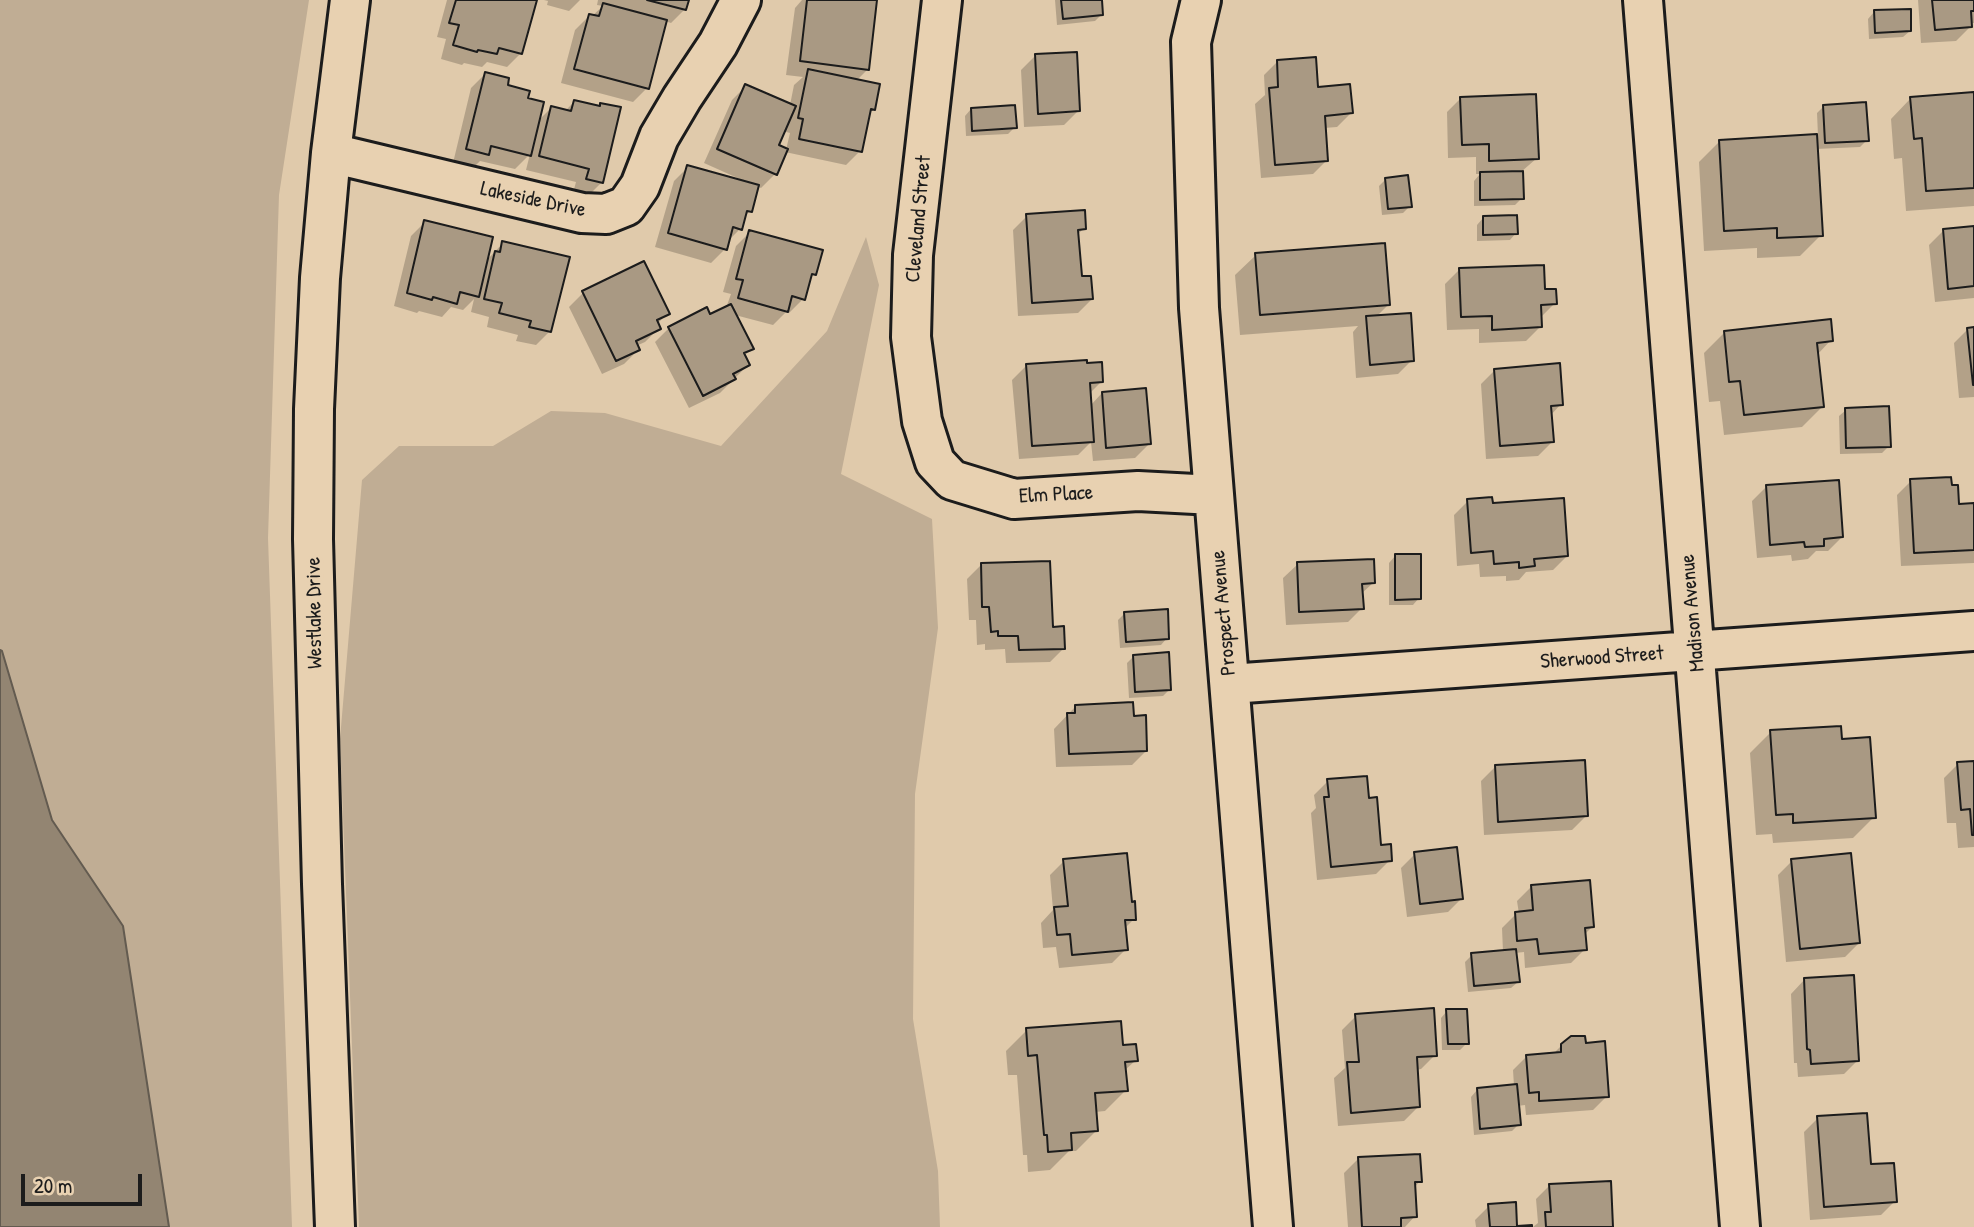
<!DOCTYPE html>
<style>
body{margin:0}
#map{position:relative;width:1974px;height:1227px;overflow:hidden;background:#e0caab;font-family:"Patrick Hand",sans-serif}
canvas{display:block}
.scale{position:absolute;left:21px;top:1174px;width:121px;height:32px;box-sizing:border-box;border:4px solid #1c1c1c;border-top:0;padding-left:9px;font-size:21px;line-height:24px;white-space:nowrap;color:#1c1c1c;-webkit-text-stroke:5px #e8d1b1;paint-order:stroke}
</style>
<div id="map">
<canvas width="1974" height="1227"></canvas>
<div class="scale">20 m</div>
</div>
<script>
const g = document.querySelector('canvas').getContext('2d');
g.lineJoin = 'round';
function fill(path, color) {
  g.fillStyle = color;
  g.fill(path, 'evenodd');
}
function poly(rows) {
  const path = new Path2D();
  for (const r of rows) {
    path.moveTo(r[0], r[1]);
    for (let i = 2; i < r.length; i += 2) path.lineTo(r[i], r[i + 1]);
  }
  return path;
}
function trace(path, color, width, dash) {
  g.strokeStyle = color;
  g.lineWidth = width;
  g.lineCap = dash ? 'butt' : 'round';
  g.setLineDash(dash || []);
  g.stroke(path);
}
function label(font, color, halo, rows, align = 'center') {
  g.font = font + ' "Patrick Hand",sans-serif';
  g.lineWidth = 7;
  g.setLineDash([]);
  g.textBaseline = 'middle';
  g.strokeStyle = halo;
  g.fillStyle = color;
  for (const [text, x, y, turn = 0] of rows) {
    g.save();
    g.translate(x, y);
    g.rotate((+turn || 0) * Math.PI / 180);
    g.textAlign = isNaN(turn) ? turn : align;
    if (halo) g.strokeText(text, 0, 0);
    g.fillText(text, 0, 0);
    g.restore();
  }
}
const green = poly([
 [0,0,309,0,279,195,268,538,292,1227,169,1227,123,926,52,820,2,651,0,650],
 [866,237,879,285,841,474,932,519,938,628,915,794,913,1019,938,1171,940,1227,359,1227,340,739,362,480,399,446,493,446,551,411,605,413,721,446,827,331]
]);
const water = poly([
 [0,650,2,651,52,820,123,926,169,1227,0,1227,0,650]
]);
const shadow = poly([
 [447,0,535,0,521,53,507,67,487,62,482,67,464,63,462,65,441,59,446,39,437,37],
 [544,0,580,0,569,11,547,5,548,1],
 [598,0,687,0,685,9,671,23,665,21,647,88,633,102,561,83,575,30,589,16,592,16,603,6,597,5],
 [802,0,867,0,868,69,856,81,873,109,868,113,860,151,846,165,785,152,775,174,761,188,757,186,750,211,743,218,740,229,727,242,725,249,711,263,655,247,674,181,688,167,741,182,742,180,704,163,732,100,746,86,790,105,794,85,803,77,786,75,795,8],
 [783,131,790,133,786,150,777,146],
 [1055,0,1100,0,1101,15,1095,21,1057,25],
 [1918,0,1974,0,1974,23,1970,23,1970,27,1956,41,1921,43],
 [1874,12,1910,31,1903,37,1869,39,1868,19],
 [1035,56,1078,111,1064,125,1024,127,1021,70],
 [1278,61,1351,113,1337,127,1324,128,1327,160,1313,174,1261,178,1255,104,1265,95,1264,75],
 [485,74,526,100,537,122,551,108,565,111,574,102,598,107,601,105,602,182,588,196,573,193,576,182,526,170,530,154,515,169,480,161,473,168,453,163,471,88],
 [1974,93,1974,206,1906,211,1902,158,1894,159,1891,119,1911,98],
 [1461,98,1537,158,1521,172,1522,198,1515,205,1474,206,1474,181,1480,174,1476,174,1476,157,1448,158,1447,112],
 [1824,106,1867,140,1860,147,1816,149,1821,235,1800,256,1757,258,1757,248,1704,251,1699,162,1720,141,1818,136,1817,113],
 [971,109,1015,127,1008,134,966,136,965,116],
 [1386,179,1410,206,1403,213,1382,215,1379,186],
 [1027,216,1084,228,1077,235,1080,278,1092,299,1078,313,1018,316,1013,230],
 [1483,218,1516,233,1510,240,1477,241,1477,225],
 [425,222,486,261,503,243,550,331,536,345,516,341,518,335,487,327,489,317,471,312,474,299,463,310,451,307,442,317,419,311,417,313,394,306,411,236],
 [1974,228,1974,298,1935,302,1929,245,1943,231],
 [750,232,814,274,809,279,803,299,789,313,786,312,773,325,735,315,752,348,744,356,748,365,720,393,689,408,655,342,669,328,709,317,726,308,731,294,723,292,736,246],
 [1256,255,1388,305,1376,317,1412,360,1398,374,1356,378,1353,332,1358,326,1240,335,1235,275],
 [1459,270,1544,291,1555,303,1541,317,1540,327,1526,341,1479,343,1479,329,1447,330,1445,284],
 [583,293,668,313,657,324,659,328,645,342,636,346,638,350,624,364,602,374,569,307],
 [1968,329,1974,329,1974,397,1959,398,1954,343],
 [1725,332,1831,340,1817,355,1822,407,1802,427,1724,435,1720,401,1709,402,1704,353],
 [1026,366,1102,381,1089,394,1090,406,1102,393,1149,444,1135,458,1093,461,1091,442,1078,455,1019,459,1012,380],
 [1495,370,1561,404,1550,416,1552,442,1538,456,1486,459,1481,384],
 [1846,410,1889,446,1882,453,1840,454,1839,416],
 [1911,481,1957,505,1974,505,1974,563,1901,566,1897,495],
 [1766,487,1842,537,1828,551,1816,551,1808,559,1792,561,1791,555,1757,558,1752,501],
 [1468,501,1491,505,1567,556,1553,570,1526,572,1519,580,1506,581,1506,576,1480,577,1479,564,1457,566,1454,515],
 [1395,556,1419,598,1413,605,1389,605,1389,563],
 [1298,564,1373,583,1361,594,1362,608,1348,622,1286,625,1283,578],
 [981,565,1051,629,1064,648,1050,662,1006,663,1005,649,985,650,985,644,977,645,976,620,969,620,967,579],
 [1125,613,1167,638,1161,645,1120,648,1118,620],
 [1134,656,1169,690,1163,696,1129,698,1127,663],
 [1075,707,1132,718,1146,751,1132,765,1056,767,1054,729],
 [1771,732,1840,741,1874,817,1853,838,1773,843,1772,834,1756,835,1750,753],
 [1974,763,1974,847,1958,848,1956,823,1947,823,1944,778,1958,764],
 [1495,767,1586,816,1572,830,1484,835,1481,781],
 [1328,781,1368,800,1380,847,1390,860,1376,874,1317,880,1311,813,1316,808,1314,795],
 [1415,854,1462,898,1448,912,1407,917,1401,868],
 [1064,861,1130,904,1134,919,1124,929,1126,949,1112,963,1059,968,1056,947,1043,948,1041,923,1053,910,1050,875],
 [1792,861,1859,943,1845,957,1786,962,1778,875],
 [1531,887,1592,927,1584,935,1585,949,1571,963,1525,968,1524,952,1515,953,1518,982,1511,988,1468,992,1465,962,1472,955,1503,952,1502,928,1516,914,1519,914,1517,901],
 [1805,979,1858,1060,1844,1074,1798,1077,1797,1063,1794,1063,1791,994],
 [1447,1011,1467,1043,1460,1050,1442,1050,1441,1018],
 [1356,1016,1435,1055,1421,1069,1416,1070,1418,1107,1404,1121,1338,1126,1334,1078,1345,1068,1342,1030],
 [1027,1030,1122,1047,1136,1060,1124,1071,1126,1090,1105,1111,1095,1112,1097,1130,1076,1151,1069,1151,1050,1170,1028,1172,1027,1155,1023,1155,1017,1075,1008,1075,1006,1051],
 [1562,1045,1607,1096,1593,1110,1526,1115,1525,1105,1517,1106,1519,1124,1512,1131,1474,1135,1471,1097,1477,1090,1514,1086,1513,1070,1527,1056,1552,1055],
 [1818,1118,1869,1166,1895,1201,1881,1215,1810,1220,1804,1132],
 [1358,1159,1420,1181,1414,1188,1415,1216,1405,1227,1348,1227,1344,1173],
 [1550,1185,1611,1227,1533,1227,1538,1223,1536,1199],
 [1489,1206,1516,1227,1476,1227,1475,1220]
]);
const building = poly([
 [456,0,537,0,522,54,499,48,497,54,478,50,477,52,453,45,459,25,449,23,456,0],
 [647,0,689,0,686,10,647,0],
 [807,0,877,0,869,70,800,61,807,0],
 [1061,0,1102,0,1103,15,1063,19,1061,0],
 [1932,0,1974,0,1974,11,1971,11,1972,27,1935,30,1932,0],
 [603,3,667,20,649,89,574,69,589,14,599,16,603,3],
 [1911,9,1911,31,1875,33,1874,10,1911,9],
 [1077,52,1080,111,1038,114,1035,54,1077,52],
 [1316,57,1318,87,1350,84,1353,113,1325,116,1328,161,1275,165,1269,88,1278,87,1277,60,1316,57],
 [808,69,880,84,875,110,871,109,862,152,799,139,803,119,798,118,808,69],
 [485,72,509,78,508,85,530,91,528,98,544,102,531,156,491,146,489,155,466,149,485,72],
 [745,84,796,106,779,145,788,149,777,175,717,149,745,84],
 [1974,92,1974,188,1926,191,1922,138,1914,139,1910,97,1974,92],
 [1536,94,1539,159,1489,161,1489,144,1462,145,1460,97,1536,94],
 [574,100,600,106,600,103,621,107,603,183,586,179,589,169,539,156,551,106,571,111,574,100],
 [1866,102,1869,141,1825,143,1823,105,1866,102],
 [1015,105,1017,128,972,131,971,108,1015,105],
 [1817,134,1823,236,1777,238,1777,228,1724,231,1719,140,1817,134],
 [687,165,759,185,752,212,747,211,742,230,733,227,727,250,668,233,687,165],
 [1523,171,1524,199,1480,200,1480,172,1523,171],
 [1408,175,1412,207,1388,209,1385,178,1408,175],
 [1085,210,1086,229,1078,230,1082,276,1091,276,1093,299,1032,303,1026,214,1085,210],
 [1517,215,1518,234,1483,235,1483,216,1517,215],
 [424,220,493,237,479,297,460,292,457,304,433,297,432,300,407,293,424,220],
 [1974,226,1974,286,1948,289,1943,229,1974,226],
 [749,230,823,250,816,275,812,274,805,300,792,296,788,312,738,298,743,280,736,279,749,230],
 [502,241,570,257,551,332,529,327,531,321,499,313,502,303,484,299,495,251,500,252,502,241],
 [1385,243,1390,305,1260,315,1255,253,1385,243],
 [644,261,670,314,657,320,661,329,636,341,640,350,616,361,582,291,644,261],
 [1544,265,1545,289,1556,289,1557,304,1541,305,1542,327,1492,330,1492,316,1461,317,1459,268,1544,265],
 [731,304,754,349,744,353,750,365,733,374,736,379,703,396,668,327,707,307,710,314,731,304],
 [1411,313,1414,361,1370,365,1366,316,1411,313],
 [1831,319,1833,341,1817,343,1824,407,1744,415,1740,381,1729,382,1724,331,1831,319],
 [1974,327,1974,385,1973,385,1967,328,1974,327],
 [1087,360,1087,363,1102,362,1103,382,1090,383,1094,442,1032,446,1026,364,1087,360],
 [1560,363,1563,405,1551,406,1554,442,1500,446,1494,369,1560,363],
 [1146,388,1151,444,1106,448,1102,392,1146,388],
 [1889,406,1891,447,1846,448,1845,408,1889,406],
 [1951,477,1952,485,1958,485,1959,504,1974,503,1974,550,1914,553,1910,479,1951,477],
 [1839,480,1843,537,1824,539,1824,546,1805,547,1804,542,1770,545,1766,485,1839,480],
 [1492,497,1493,503,1564,498,1568,556,1534,559,1535,566,1519,568,1519,562,1494,564,1493,551,1471,553,1467,499,1492,497],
 [1395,554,1421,554,1421,599,1395,600,1395,554],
 [1374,559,1375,583,1362,584,1364,609,1299,612,1297,562,1374,559],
 [1050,561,1053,627,1064,626,1065,649,1019,650,1018,636,998,636,998,631,991,632,989,607,982,607,981,563,1050,561],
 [1168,609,1169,639,1126,642,1124,612,1168,609],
 [1169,652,1171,690,1135,692,1133,655,1169,652],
 [1133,702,1134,716,1146,715,1147,751,1069,754,1067,713,1075,713,1075,705,1133,702],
 [1841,726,1842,739,1870,737,1876,818,1793,823,1793,814,1776,815,1770,730,1841,726],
 [1585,760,1588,816,1498,822,1495,765,1585,760],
 [1974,761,1974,835,1972,835,1970,809,1961,810,1957,762,1974,761],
 [1367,776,1369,798,1377,797,1381,845,1391,844,1392,861,1331,867,1324,797,1329,797,1327,779,1367,776],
 [1457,847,1463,899,1420,904,1414,852,1457,847],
 [1127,853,1132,902,1135,901,1136,920,1125,920,1128,950,1072,955,1070,934,1057,935,1054,907,1068,906,1063,859,1127,853],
 [1851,853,1860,943,1800,949,1791,859,1851,853],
 [1590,880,1594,927,1585,928,1587,950,1539,954,1537,939,1517,941,1515,912,1533,910,1531,885,1590,880],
 [1516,949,1520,982,1474,986,1471,953,1516,949],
 [1854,975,1859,1061,1811,1064,1810,1050,1807,1049,1804,978,1854,975],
 [1434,1008,1437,1056,1417,1057,1420,1107,1351,1113,1347,1062,1359,1062,1355,1014,1434,1008],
 [1446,1009,1467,1009,1469,1044,1448,1044,1446,1009],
 [1121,1021,1123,1045,1136,1044,1138,1061,1125,1062,1128,1091,1095,1093,1098,1131,1071,1133,1072,1150,1048,1152,1047,1135,1044,1135,1037,1055,1028,1056,1026,1028,1121,1021],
 [1571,1036,1585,1036,1586,1043,1605,1041,1609,1097,1539,1101,1539,1092,1529,1093,1526,1055,1561,1052,1561,1044,1571,1036],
 [1517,1084,1521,1125,1480,1129,1477,1088,1517,1084],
 [1867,1113,1871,1164,1894,1163,1897,1202,1824,1207,1817,1116,1867,1113],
 [1420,1154,1422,1182,1415,1182,1417,1217,1401,1218,1401,1227,1362,1227,1358,1157,1420,1154],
 [1611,1181,1613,1227,1546,1227,1545,1212,1551,1212,1549,1184,1611,1181],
 [1516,1202,1517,1226,1532,1225,1532,1227,1490,1227,1488,1204,1516,1202]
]);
const minor = poly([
 [942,0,913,255,911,337,922,421,935,462,952,480,1014,499,1138,491,1214,495],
 [1201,0,1191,42,1199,308,1273,1227],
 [1643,0,1740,1227],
 [331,153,582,213,606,214,626,206,640,186,659,137,682,98,718,44,741,0],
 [1230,684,1974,631],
 [335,1227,322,884,313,539,314,409,320,278,331,153,350,0]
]);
const streetNames = [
 ["Lakeside Drive",533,200,12],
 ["Cleveland Street",919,219,-85],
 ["Elm Place",1056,495,-3],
 ["Westlake Drive",315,613,-91],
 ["Prospect Avenue",1224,613,-95],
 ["Madison Avenue",1693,613,-95],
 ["Sherwood Street",1602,658,-4]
];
fill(green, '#c0ad94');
fill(water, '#938572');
trace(water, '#635b50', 2);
fill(shadow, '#0003');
fill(building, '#a99983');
trace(building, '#1c1c1c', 2);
trace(minor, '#1c1c1c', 44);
trace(minor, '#e8d1b1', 38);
label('21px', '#1c1c1c', '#e8d1b1', streetNames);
</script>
